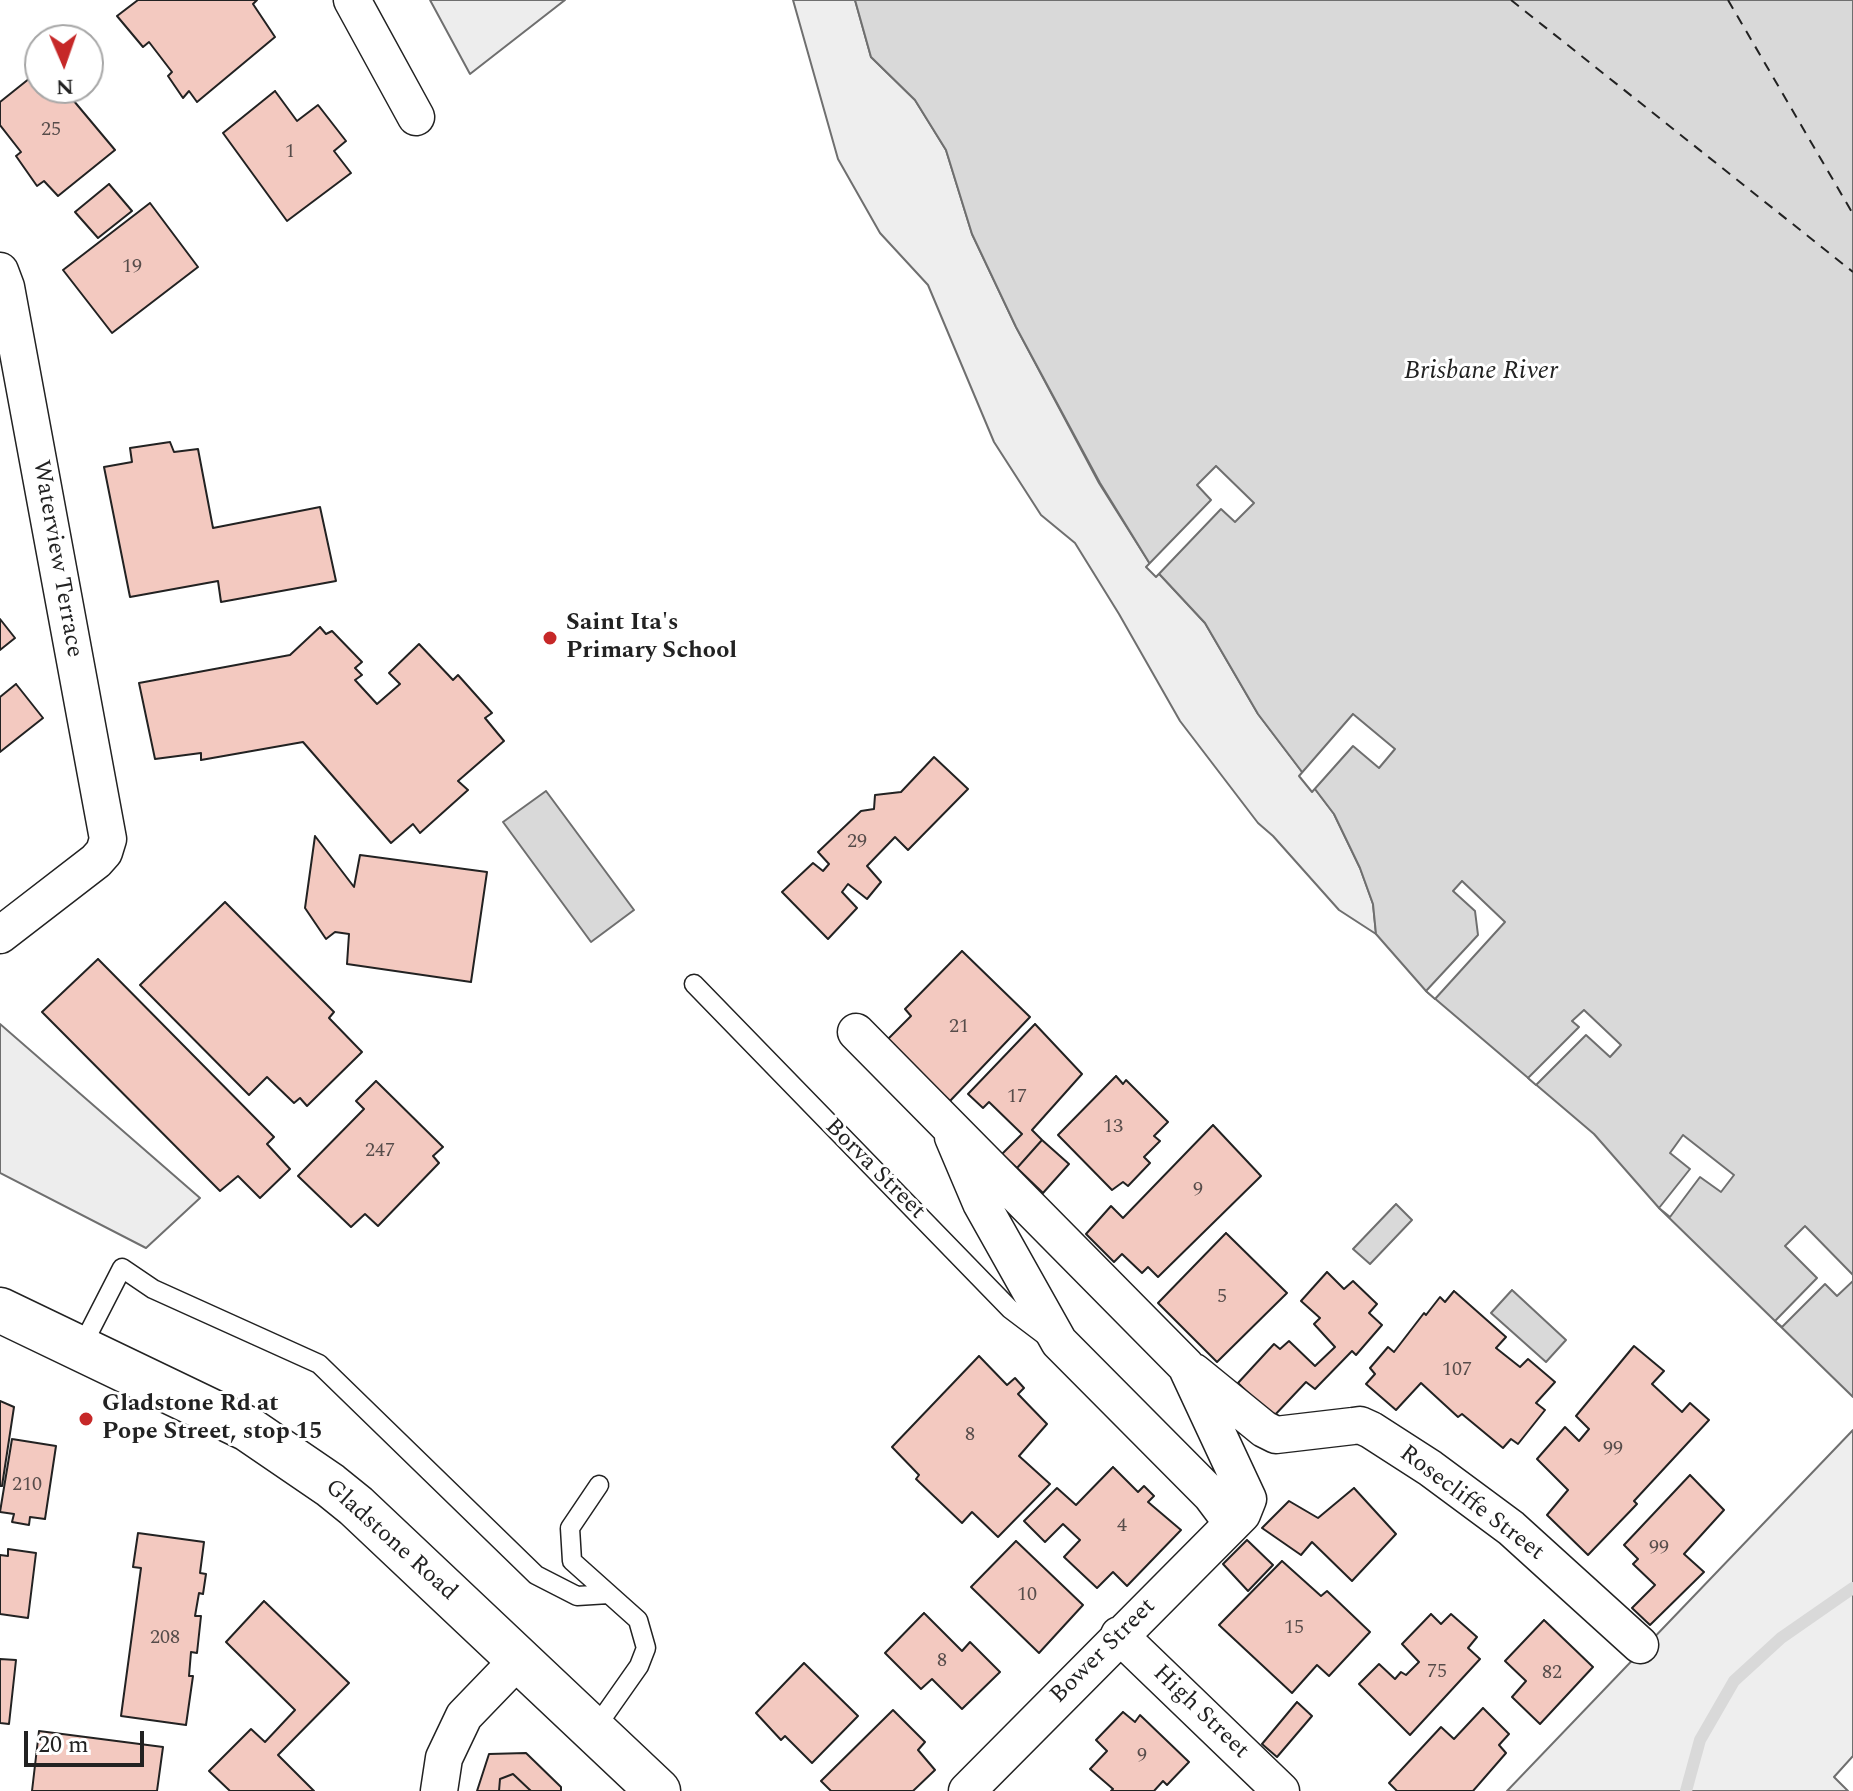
<!DOCTYPE html>
<style>
body{margin:0}
#map{position:relative;width:1853px;height:1791px;overflow:hidden;background:#fff;font-family:Spectral,serif}
canvas{display:block}
.north{position:absolute;left:24px;top:24px;width:80px;height:80px;box-sizing:border-box;background:#fff;border:2px solid #a7a7a7;border-radius:50%;rotate:178deg;font-size:22px;font-weight:700;line-height:32px;text-align:center;color:#222}
.north::after{content:'';display:block;margin:auto;width:28px;height:36px;background:#c62828;clip-path:polygon(50% 0,100% 100%,50% 72%,0 100%)}
.scale{position:absolute;left:24px;top:1731px;width:120px;height:36px;box-sizing:border-box;border:4px solid #222;border-top:0;padding-left:10px;font-size:24px;line-height:28px;white-space:nowrap;color:#222;-webkit-text-stroke:6px #fff;paint-order:stroke}
</style>
<div id="map">
<canvas width="1853" height="1791"></canvas>
<div class="north">N</div>
<div class="scale">20 m</div>
</div>
<script>
const g = document.querySelector('canvas').getContext('2d');
g.lineJoin = 'round';
function fill(path, color) {
  g.fillStyle = color;
  g.fill(path, 'evenodd');
}
function poly(rows) {
  const path = new Path2D();
  for (const r of rows) {
    path.moveTo(r[0], r[1]);
    for (let i = 2; i < r.length; i += 2) path.lineTo(r[i], r[i + 1]);
  }
  return path;
}
function trace(path, color, width, dash) {
  g.strokeStyle = color;
  g.lineWidth = width;
  g.lineCap = dash ? 'butt' : 'round';
  g.setLineDash(dash || []);
  g.stroke(path);
}
function label(font, color, halo, rows, align = 'center') {
  g.font = font + ' Spectral,serif';
  g.lineWidth = 6;
  g.setLineDash([]);
  g.textBaseline = 'middle';
  g.strokeStyle = halo;
  g.fillStyle = color;
  for (const [text, x, y, turn = 0] of rows) {
    g.save();
    g.translate(x, y);
    g.rotate((+turn || 0) * Math.PI / 180);
    g.textAlign = isNaN(turn) ? turn : align;
    if (halo) g.strokeText(text, 0, 0);
    g.fillText(text, 0, 0);
    g.restore();
  }
}
const green = poly([
 [793,0,855,0,871,57,915,100,946,150,972,234,1016,327,1099,483,1150,564,1205,623,1258,714,1334,814,1360,868,1373,904,1376,934,1339,910,1273,836,1258,823,1180,721,1119,614,1075,543,1041,515,994,442,928,285,880,233,838,159,793,0],
 [1853,1430,1853,1756,1834,1777,1848,1791,1507,1791,1853,1430]
]);
const parking = poly([
 [430,0,565,0,470,74,430,0],
 [0,1024,200,1198,146,1248,0,1173,0,1024]
]);
const water = poly([
 [855,0,1853,0,1853,1397,1659,1208,1594,1134,1426,991,1376,934,1373,904,1360,868,1334,814,1258,714,1205,623,1150,564,1100,483,1016,327,972,234,946,150,915,100,871,57,855,0],
 [546,791,634,910,591,942,503,822,546,791],
 [1396,1204,1412,1220,1370,1264,1353,1249,1396,1204],
 [1512,1290,1566,1340,1546,1362,1491,1313,1512,1290]
]);
const pier = poly([
 [1216,466,1254,503,1235,522,1221,509,1156,577,1146,567,1211,500,1197,485,1216,466],
 [1353,714,1395,749,1379,768,1353,746,1312,792,1299,776,1353,714],
 [1462,881,1505,922,1435,999,1426,991,1478,935,1475,911,1453,891,1462,881],
 [1584,1010,1621,1045,1610,1057,1586,1035,1536,1085,1528,1078,1579,1027,1572,1021,1584,1010],
 [1683,1135,1734,1175,1721,1192,1700,1177,1670,1217,1659,1208,1690,1169,1670,1153,1683,1135],
 [1805,1226,1853,1275,1853,1281,1837,1296,1825,1284,1782,1327,1775,1321,1817,1278,1785,1246,1805,1226]
]);
const stream = poly([
 [1686,1791,1700,1740,1734,1681,1781,1638,1853,1588]
]);
const ferry = poly([
 [1511,0,1853,272],
 [1728,0,1853,214]
]);
const building = poly([
 [138,0,257,0,253,4,275,37,197,102,189,91,183,98,168,76,172,72,149,42,143,47,117,16,138,0],
 [40,70,40,88,63,88,115,150,58,196,44,181,37,186,16,156,21,152,0,125,0,102,40,70],
 [275,91,297,121,318,105,346,141,334,151,351,173,287,221,223,133,275,91],
 [109,184,132,211,98,238,75,212,109,184],
 [150,203,198,267,112,333,63,270,150,203],
 [170,442,174,452,198,449,213,528,320,507,336,581,221,602,218,581,130,597,104,467,132,462,130,448,170,442],
 [0,619,15,638,0,650,0,619],
 [320,627,326,634,332,631,362,662,355,668,362,675,355,680,377,704,400,684,389,673,419,644,453,680,458,675,492,713,485,718,504,741,458,781,468,790,420,833,413,824,391,843,303,742,201,760,201,753,155,759,139,683,290,655,320,627],
 [16,684,43,718,0,752,0,697,16,684],
 [934,757,968,789,908,850,895,837,867,866,881,882,867,899,848,884,842,892,857,908,828,939,782,892,813,863,823,871,829,864,818,852,861,811,874,809,875,795,901,792,934,757],
 [315,836,354,887,360,855,487,872,471,982,347,964,349,934,335,932,326,939,305,908,315,836],
 [225,902,334,1012,329,1018,362,1052,307,1106,300,1098,294,1103,267,1077,249,1095,140,985,225,902],
 [962,951,1030,1017,950,1101,887,1040,911,1016,905,1009,962,951],
 [98,959,274,1137,267,1144,290,1169,260,1198,238,1176,220,1191,42,1012,98,959],
 [1035,1024,1082,1074,1032,1130,1042,1140,1017,1168,1002,1154,1022,1134,989,1102,983,1108,968,1094,1035,1024],
 [1116,1076,1123,1084,1126,1080,1168,1122,1154,1136,1160,1141,1144,1157,1150,1163,1128,1186,1123,1182,1112,1190,1058,1135,1116,1076],
 [376,1081,443,1147,433,1156,439,1163,378,1226,365,1214,351,1227,298,1176,364,1109,356,1101,376,1081],
 [1213,1125,1261,1176,1158,1277,1148,1267,1142,1273,1122,1254,1114,1262,1086,1234,1111,1206,1123,1218,1213,1125],
 [1042,1140,1069,1164,1043,1193,1017,1168,1042,1140],
 [1226,1233,1287,1293,1217,1362,1158,1303,1226,1233],
 [1327,1272,1344,1289,1353,1281,1377,1304,1369,1313,1382,1325,1356,1355,1352,1351,1315,1389,1306,1382,1273,1417,1238,1383,1274,1344,1280,1349,1289,1341,1315,1366,1335,1347,1314,1324,1320,1318,1301,1301,1327,1272],
 [1454,1291,1506,1337,1496,1348,1520,1367,1528,1359,1555,1382,1536,1403,1545,1410,1518,1444,1511,1439,1503,1448,1462,1414,1458,1417,1421,1383,1396,1410,1366,1384,1375,1374,1370,1368,1388,1347,1394,1352,1424,1313,1426,1315,1440,1297,1445,1302,1454,1291],
 [1634,1346,1664,1371,1652,1384,1682,1412,1690,1403,1709,1420,1634,1501,1637,1504,1588,1555,1547,1515,1568,1490,1537,1459,1565,1427,1579,1441,1589,1429,1576,1416,1634,1346],
 [979,1356,1007,1385,1015,1378,1024,1388,1018,1394,1047,1424,1019,1456,1050,1484,998,1537,972,1512,962,1523,916,1479,919,1475,892,1447,979,1356],
 [0,1401,14,1407,2,1486,0,1486,0,1401],
 [12,1439,56,1446,45,1519,30,1517,29,1525,12,1522,14,1514,0,1512,12,1439],
 [1113,1467,1138,1492,1144,1486,1154,1496,1148,1502,1181,1530,1127,1586,1113,1572,1097,1588,1064,1557,1080,1540,1063,1524,1045,1542,1024,1521,1057,1488,1076,1505,1113,1467],
 [1690,1475,1724,1510,1684,1554,1704,1572,1650,1625,1632,1608,1655,1585,1633,1564,1638,1559,1624,1545,1690,1475],
 [1354,1488,1396,1534,1352,1581,1312,1542,1301,1555,1262,1528,1289,1501,1318,1518,1354,1488],
 [138,1533,204,1542,200,1573,206,1574,203,1594,199,1593,195,1616,201,1616,197,1653,191,1652,189,1676,193,1676,186,1725,121,1716,141,1568,133,1567,138,1533],
 [1247,1540,1273,1565,1248,1591,1223,1564,1247,1540],
 [1016,1541,1083,1605,1039,1653,971,1587,1016,1541],
 [8,1549,36,1553,28,1618,0,1614,0,1555,8,1556,8,1549],
 [1282,1561,1321,1596,1327,1591,1370,1632,1329,1676,1317,1665,1292,1693,1219,1625,1282,1561],
 [264,1601,349,1683,278,1755,314,1791,230,1791,209,1771,251,1729,265,1742,295,1710,226,1642,264,1601],
 [924,1613,962,1651,970,1642,1000,1672,962,1709,932,1679,921,1689,885,1653,924,1613],
 [1431,1614,1441,1624,1451,1614,1477,1637,1468,1648,1480,1659,1410,1735,1359,1684,1379,1664,1395,1679,1401,1672,1406,1675,1419,1662,1402,1644,1431,1614],
 [1544,1620,1593,1667,1540,1724,1512,1697,1526,1681,1505,1661,1544,1620],
 [0,1659,16,1660,9,1724,0,1723,0,1659],
 [804,1663,858,1716,812,1763,785,1736,781,1740,756,1713,804,1663],
 [1297,1702,1312,1716,1277,1757,1262,1744,1297,1702],
 [1483,1708,1509,1734,1499,1745,1506,1753,1473,1791,1397,1791,1389,1783,1441,1727,1454,1739,1483,1708],
 [893,1710,925,1742,918,1750,935,1770,913,1791,831,1791,821,1781,893,1710],
 [1123,1712,1135,1722,1140,1715,1189,1762,1167,1785,1163,1781,1154,1791,1111,1791,1113,1789,1090,1769,1107,1751,1096,1740,1123,1712],
 [39,1731,163,1747,157,1791,32,1791,39,1731],
 [526,1753,561,1787,561,1791,531,1791,513,1774,500,1779,499,1791,477,1791,489,1754,526,1753],
 [513,1774,531,1791,499,1791,500,1779,513,1774]
]);
const service = poly([
 [694,984,1010,1309,1047,1337],
 [81,1348,122,1268,153,1289,319,1364,536,1575,577,1596,609,1594],
 [594,1730,639,1666,646,1648,638,1620,572,1561,570,1528,599,1485]
]);
const minor = poly([
 [352,0,416,117],
 [0,271,6,287,108,839,104,852,96,861,0,935],
 [856,1032,1186,1366,1248,1499,1242,1514,967,1791],
 [953,1137,981,1203,1059,1342,1211,1495,1232,1523],
 [1194,1372,1264,1429,1276,1435,1353,1426,1360,1425,1371,1430,1430,1468,1511,1528,1640,1645],
 [1119,1635,1281,1791],
 [439,1791,444,1758,464,1716,519,1659]
]);
const primary = poly([
 [0,1310,248,1429,330,1485,356,1506,658,1791]
]);
const markers = [
 [550,638,8,"#c62828"],
 [86,1419,8,"#c62828"]
];
const numberNames = [
 ["25",51,131],
 ["1",290,153],
 ["19",132,268],
 ["29",857,843],
 ["21",959,1028],
 ["17",1017,1098],
 ["13",1113,1128],
 ["247",380,1152],
 ["9",1198,1191],
 ["5",1222,1298],
 ["107",1457,1371],
 ["8",970,1436],
 ["99",1613,1450],
 ["210",27,1486],
 ["4",1122,1527],
 ["99",1659,1549],
 ["10",1027,1596],
 ["15",1294,1629],
 ["208",165,1639],
 ["8",942,1662],
 ["75",1437,1673],
 ["82",1552,1674],
 ["9",1142,1757]
];
const streetNames = [
 ["Waterview Terrace",56,559,80],
 ["Borva Street",874,1170,45],
 ["Rosecliffe Street",1471,1504,37],
 ["Gladstone Road",390,1541,42],
 ["Bower Street",1104,1652,-45],
 ["High Street",1200,1713,44]
];
const poiNames = [
 ["Saint Ita's",566,624],
 ["Primary School",566,652],
 ["Gladstone Rd at",102,1405],
 ["Pope Street, stop 15",102,1433]
];
const waterNames = [
 ["Brisbane River",1481,373]
];
fill(green, '#eee');
trace(green, '#6f6f6f', 2);
fill(parking, '#ededed');
trace(parking, '#6f6f6f', 2);
fill(water, '#d9d9d9');
trace(water, '#6f6f6f', 2);
fill(pier, '#fff');
trace(pier, '#6f6f6f', 2);
trace(stream, '#d9d9d9', 12);
trace(ferry, '#222', 2, [10, 8]);
fill(building, '#f3c9c0');
trace(building, '#222', 2);
trace(service, '#222', 21);
trace(minor, '#222', 39);
trace(primary, '#222', 47);
trace(service, '#fff', 18);
trace(minor, '#fff', 36);
trace(primary, '#fff', 44);
for (const [x, y, r, color] of markers) {
  const dot = new Path2D();
  dot.arc(x, y, r, 0, 2 * Math.PI);
  g.fillStyle = color;
  g.fill(dot);
  trace(dot, '#fff', 3);
}
label('20px', '#564c4a', null, numberNames);
label('24px', '#222', '#fff', streetNames);
label('bold 24px', '#222', '#fff', poiNames, 'left');
label('italic 26px', '#222', '#fff', waterNames);
</script>
